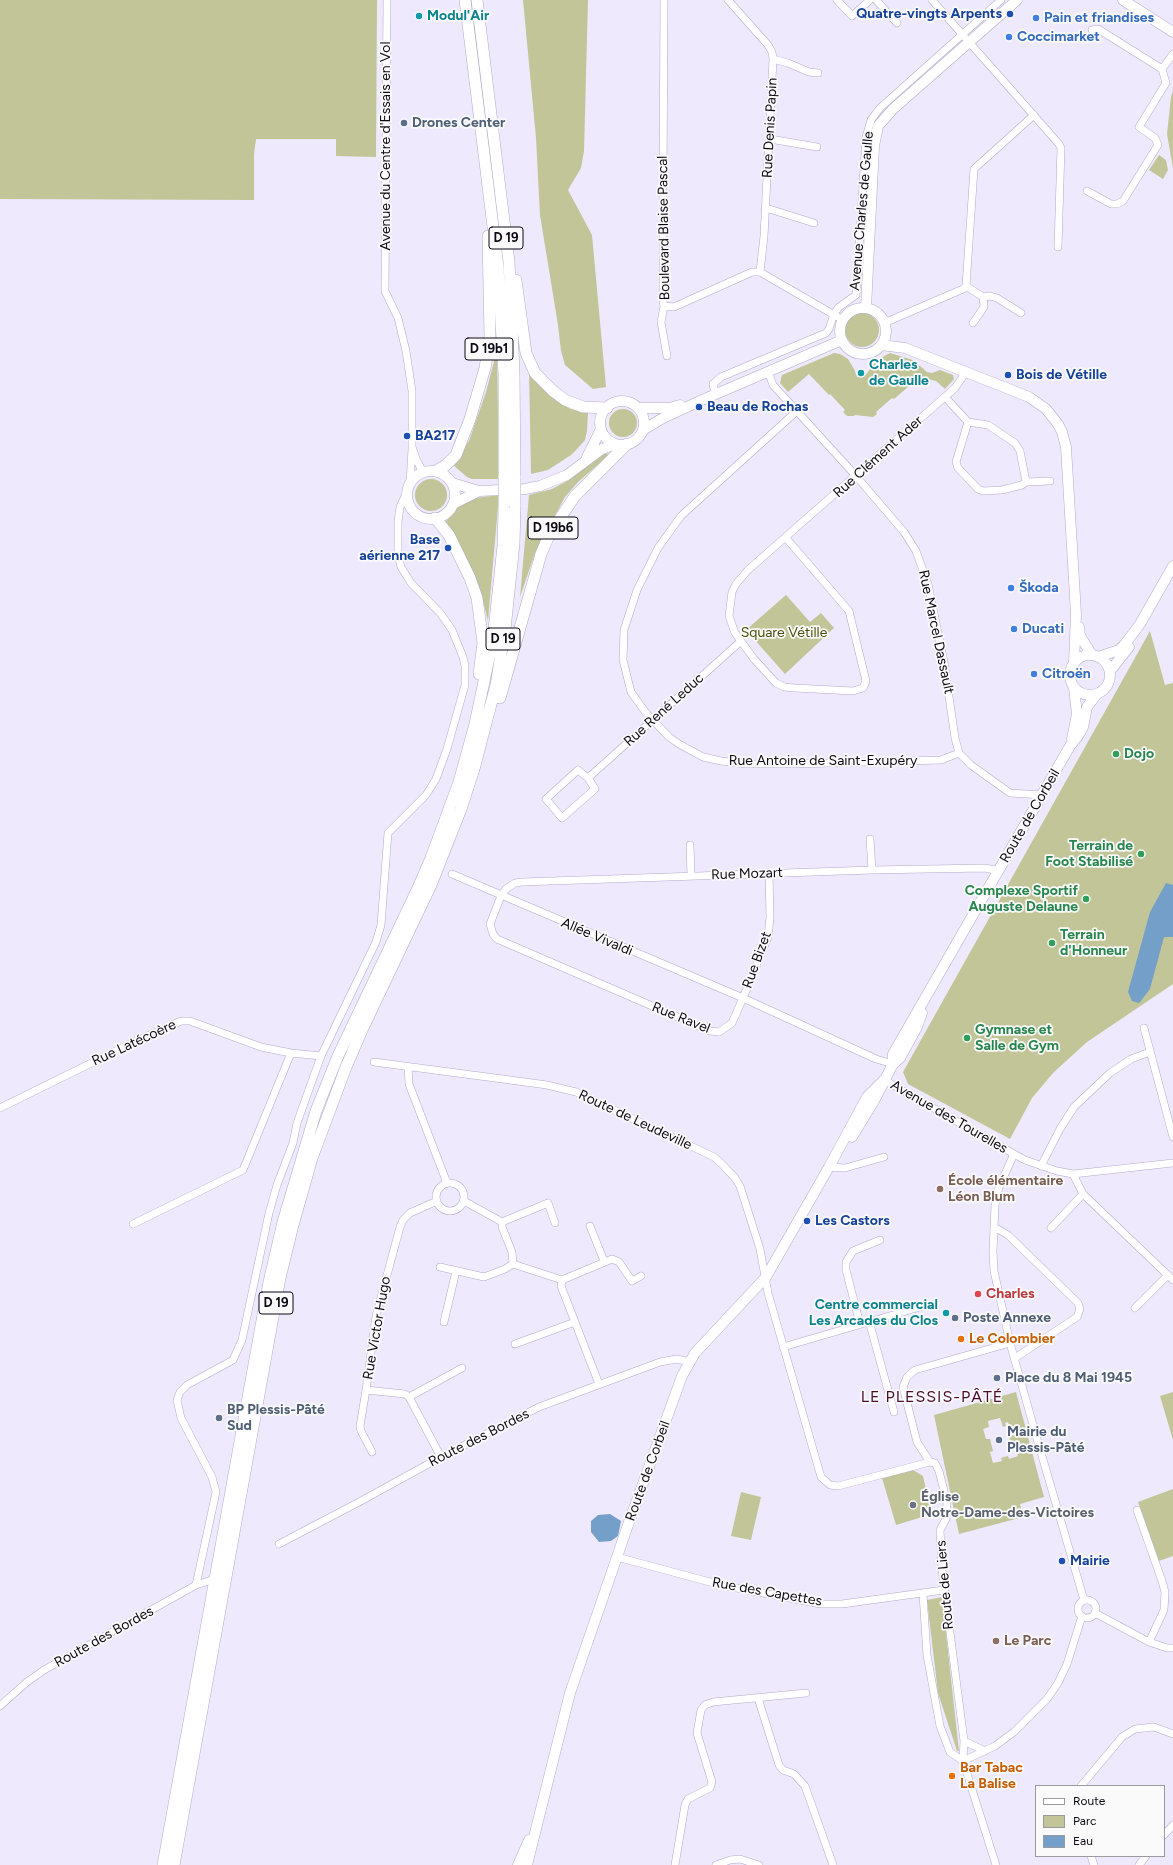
<!DOCTYPE html>
<meta charset="utf-8">
<style>
body{margin:0}
#map{position:relative;width:1173px;height:1865px;overflow:hidden;background:#efe9fe;font-family:Figtree,sans-serif}
canvas{display:block}
.legend{position:absolute;left:1035px;top:1785px;width:130px;height:72px;box-sizing:border-box;background:#fafafa;border:1px solid #9b9a9e;margin:0;padding:5px 7px;list-style:none;font-size:12px;color:#0d0914}
.legend li{display:flex;align-items:center;gap:8px;height:20px}
.legend b{width:20px;border:1px solid #9b9a9e}
</style>
<div id="map">
<canvas width="1173" height="1865"></canvas>
<ul class="legend">
<li><b style="height:5px;background:#fff"></b>Route</li>
<li><b style="height:11px;background:#c1c597"></b>Parc</li>
<li><b style="height:11px;background:#749fc8"></b>Eau</li>
</ul>
</div>
<script>
const g = document.querySelector('canvas').getContext('2d');
g.lineJoin = 'round';
function fill(path, color) {
  g.fillStyle = color;
  g.fill(path, 'evenodd');
}
function poly(rows) {
  const path = new Path2D();
  for (const r of rows) {
    if (r.length === 3) {
      path.moveTo(r[0] + r[2], r[1]);
      path.arc(r[0], r[1], r[2], 0, 2 * Math.PI);
      continue;
    }
    path.moveTo(r[0], r[1]);
    for (let i = 2; i < r.length; i += 2) path.lineTo(r[i], r[i + 1]);
  }
  return path;
}
function trace(path, color, width, dash) {
  g.strokeStyle = color;
  g.lineWidth = width;
  g.lineCap = dash ? 'butt' : 'round';
  g.setLineDash(dash || []);
  g.stroke(path);
}
function label(font, color, halo, rows, align = 'center') {
  g.font = font + ' Figtree,sans-serif';
  g.lineWidth = 3.5;
  g.setLineDash([]);
  g.textBaseline = 'middle';
  g.strokeStyle = halo;
  g.fillStyle = color;
  for (const [text, x, y, turn = 0] of rows) {
    g.save();
    g.translate(x, y);
    g.rotate((+turn || 0) * Math.PI / 180);
    g.textAlign = isNaN(turn) ? turn : align;
    if (halo) g.strokeText(text, 0, 0);
    g.fillText(text, 0, 0);
    g.restore();
  }
}
const green = poly([
 [0,0,377,0,376,157,336,156,336,139,256,139,254,154,254,200,0,199],
 [523,0,588,0,584,151,581,168,568,190,592,235,606,387,593,389,565,365,561,351,558,325,540,215,536,138],
 [1173,91,1173,168,1167,134,1171,97],
 [1159,155,1166,160,1168,170,1163,179,1149,170],
 [862,330,17],
 [497,350,499,479,472,479,467,477,453,465,469,441,486,392],
 [834,353,840,354,848,359,854,369,857,377,864,377,877,360,890,353,913,360,927,372,932,373,940,370,953,375,954,379,945,389,936,381,928,379,919,384,916,380,894,399,892,398,876,412,877,414,873,417,855,415,854,416,847,416,843,412,845,410,830,394,829,395,809,374,788,392,780,383,782,375],
 [529,371,558,400,570,409,588,412,587,431,585,440,577,449,571,455,548,470,531,474],
 [623,423,14],
 [603,453,610,454,578,482,565,497,535,553,520,597,529,495,552,489,569,480],
 [431,495,16],
 [499,495,488,621,482,597,445,522,455,512,457,505,475,498],
 [786,595,810,622,821,613,834,628,785,674,746,630],
 [1150,631,1165,685,1173,683,1173,984,1087,1042,1053,1073,1032,1098,1010,1139,908,1084,903,1072],
 [1016,1392,1044,1497,1020,1504,1023,1517,959,1534,934,1415],
 [1000,1418,1003,1427,1006,1426,1005,1423,1008,1422,1011,1432,1008,1433,1012,1447,1015,1447,1018,1456,1009,1459,1008,1456,1001,1458,1002,1461,993,1463,990,1452,993,1451,990,1439,986,1439,983,1429,989,1427,988,1421],
 [1173,1392,1173,1440,1160,1396],
 [913,1470,923,1476,932,1514,896,1525,882,1478],
 [1173,1489,1173,1556,1159,1561,1138,1502],
 [741,1492,761,1497,751,1540,731,1536],
 [942,1597,959,1751,957,1751,938,1693,927,1600]
]);
const water = poly([
 [1166,883,1173,885,1173,937,1164,937,1150,989,1139,1003,1132,1001,1128,992,1150,912],
 [610,1514,621,1521,618,1536,611,1541,599,1542,591,1532,591,1521,598,1515]
]);
const street = poly([
 [387,0,385,291,398,318,406,351,412,391,412,447,417,461,423,472],
 [664,0,663,187,663,301,664,306,674,307,752,272,760,272,843,320],
 [728,0,768,45,772,52,773,59,764,236,760,272],
 [837,0,852,16,870,0],
 [876,0,897,23],
 [932,0,1059,144,1061,148,1058,247],
 [773,59,788,63,809,72,818,73],
 [1162,69,1173,54],
 [770,139,817,147],
 [1087,191,1111,204,1117,204,1123,201,1158,145,1155,138,1139,127,1166,83,1162,69,1098,29,1092,30],
 [766,208,814,223],
 [966,286,983,297,990,296,997,298,1021,313],
 [664,306,661,322,667,356],
 [884,323,963,289,966,286,974,169,1034,115],
 [973,323,984,307,983,297],
 [768,371,773,385,856,476,904,532,916,551,928,584,944,662,955,738,959,753,971,765,1010,793,1042,795],
 [715,394,713,384,721,377,826,333,829,329,834,314,839,307,856,295,866,137,871,120,880,108,1001,0],
 [945,397,968,422,988,425,1015,443,1020,451,1026,482,1022,485,1002,490,983,491,978,489,958,468,956,462,968,422],
 [798,410,681,516,658,548,637,590,624,630,623,660,631,692,646,713,669,737,679,744,703,757,721,761,746,764,793,764,941,760,959,753],
 [1026,482,1050,481],
 [410,483,412,449],
 [786,538,849,611,866,681,863,688,853,691,795,688,784,687,776,683,754,659,735,633,729,616,732,592,736,584,748,570,955,388,966,372],
 [578,770,588,778,595,789,562,818,546,799,578,770],
 [588,778,740,642],
 [870,839,872,870],
 [690,845,691,876],
 [452,874,743,998,768,937,770,917,769,873],
 [1144,1028,1173,1137],
 [374,1062,510,1080,547,1085,576,1092,714,1157,722,1164,735,1178,740,1186,760,1249,768,1293,821,1477,830,1485,838,1486,930,1462,935,1463,939,1471,947,1503,946,1519,940,1530,942,1570,964,1741,963,1761,996,1865],
 [893,1064,876,1059,743,998,732,1023,719,1032,710,1031,497,939,493,934,490,924,501,896,506,889,515,883,522,882,872,870,985,868,999,871],
 [408,1067,409,1084,447,1183],
 [884,1080,1014,1154,1025,1160,1057,1171,1073,1174,1173,1163],
 [0,1108,132,1043,181,1021,190,1021,261,1047,291,1053,321,1056],
 [1014,1154,999,1187,995,1205,993,1251,994,1271,1010,1343,1035,1432,1084,1600],
 [1041,1166,1060,1129,1074,1107,1110,1073,1131,1059,1150,1052],
 [829,1167,845,1168,884,1157],
 [1073,1174,1083,1194,1173,1280],
 [450,1197,14],
 [437,1201,410,1213,403,1220,400,1227,376,1316,366,1390,405,1394,409,1397,441,1457],
 [464,1201,502,1222,502,1227,512,1252,513,1264,562,1280,561,1286,599,1384],
 [502,1222,548,1203,555,1223],
 [133,1224,243,1170,291,1053],
 [590,1226,604,1261],
 [994,1227,1008,1235,1078,1303,1080,1309,1077,1317,1015,1358],
 [1051,1228,1083,1194],
 [440,1267,484,1277,505,1269,513,1264],
 [562,1280,612,1259,619,1262,632,1281,641,1276],
 [1135,1308,1168,1275],
 [869,1321,894,1412],
 [444,1322,456,1271],
 [860,1324,846,1270,846,1262,853,1251,880,1240],
 [515,1344,575,1322],
 [783,1347,927,1305],
 [366,1390,360,1426,361,1431,372,1452],
 [409,1397,462,1368],
 [930,1462,917,1442,903,1387,907,1377,915,1370,1010,1343],
 [1137,1510,1162,1581,1165,1592,1164,1610,1149,1642],
 [279,1544,361,1501,441,1457,539,1407,660,1362,677,1359,690,1362],
 [617,1557,721,1585,821,1604,842,1604,944,1590],
 [196,1585,216,1492,212,1477,181,1418,177,1400,180,1392,187,1385,233,1360,242,1340,269,1213,277,1185,293,1143,297,1123,321,1056,376,942,381,925,388,833,426,795,436,779,447,749,465,685,465,666,463,657,452,630,441,614,411,583,401,567,398,555,398,522,400,507,407,492],
 [923,1594,927,1655,940,1726,950,1752,963,1761],
 [1087,1609,9],
 [1095,1613,1149,1642,1167,1648,1173,1648],
 [758,1698,779,1765,783,1770,794,1774,805,1786,833,1865],
 [0,1706,27,1682,44,1670,196,1585,215,1579],
 [964,1741,985,1751],
 [963,1761,995,1746,1014,1732,1047,1699,1058,1683,1067,1664,1082,1616],
 [1081,1786,1122,1737,1135,1729,1154,1727,1173,1734],
 [1164,1835,1173,1825],
 [1091,1856,1094,1865],
 [675,1865,685,1805,688,1799,710,1788,712,1782,697,1733,701,1710,705,1705,713,1702,806,1693],
 [716,1865,730,1860,740,1859,759,1865],
 [1139,1865,1146,1856]
]);
const secondary = poly([
 [1123,0,1173,32],
 [866,308,874,146,878,126,893,109,1017,0],
 [863,331,23],
 [881,345,905,348,1029,397,1046,409,1058,424,1062,432,1066,447,1076,614,1074,663],
 [622,423,22],
 [639,408,670,408,680,405],
 [643,430,663,418,702,400,842,340],
 [587,457,601,429],
 [431,495,24],
 [452,483,479,491,525,489,540,486,567,475,602,449,616,444],
 [453,504,479,491],
 [1079,627,1080,636,1092,655],
 [1090,675,20],
 [1098,657,1119,650,1125,644,1140,624,1173,566],
 [1110,671,1129,647],
 [1072,739,1077,714,1074,688],
 [893,1064,893,1054,1070,746,1078,736,1083,727,1087,707,1096,695],
 [852,1137,874,1101,893,1064,900,1058,917,1027,922,1013],
 [518,1865,529,1840],
 [527,1865,570,1693,628,1525,682,1376,695,1353,766,1277,829,1167,867,1097,884,1080]
]);
const primary = poly([
 [465,0,498,267,504,375,504,477],
 [477,0,509,262,514,373,515,478],
 [516,280,526,353,535,373,553,391,565,400,583,407,607,408],
 [436,471,446,465,456,455,470,419,485,368,490,337,488,236],
 [435,518,449,535,470,578,477,598,483,643,479,674],
 [500,698,541,554,550,533,575,496,627,444],
 [163,1865,269,1282,283,1222,316,1111,338,1056,418,888,431,858,459,782,475,724,490,653,495,621,503,546,504,508],
 [174,1865,280,1278,293,1225,312,1158,346,1067,362,1030,431,885,461,809,474,769,496,685,505,629,514,544,515,505]
]);
const primaryBridge = poly([
 [504,477,504,508],
 [515,505,515,478]
]);
const markers = [
 [1010,14,4,"#1a4fb4"],
 [419,16,4,"#0f9aa8"],
 [1036,18,4,"#3f7fe0"],
 [1009,37,4,"#3f7fe0"],
 [404,123,4,"#5c6f8a"],
 [861,373,4,"#0f9aa8"],
 [1008,375,4,"#1a4fb4"],
 [699,407,4,"#1a4fb4"],
 [407,436,4,"#1a4fb4"],
 [448,548,4,"#1a4fb4"],
 [1011,588,4,"#3f7fe0"],
 [1014,629,4,"#3f7fe0"],
 [1034,674,4,"#3f7fe0"],
 [1116,754,4,"#2e9e5b"],
 [1141,854,4,"#2e9e5b"],
 [1086,899,4,"#2e9e5b"],
 [1052,943,4,"#2e9e5b"],
 [967,1038,4,"#2e9e5b"],
 [940,1189,4,"#8d6e63"],
 [807,1221,4,"#1a4fb4"],
 [978,1294,4,"#e0444e"],
 [946,1313,4,"#0f9aa8"],
 [955,1318,4,"#5c6f8a"],
 [961,1339,4,"#e8710a"],
 [997,1378,4,"#5c6f8a"],
 [219,1418,4,"#5c6f8a"],
 [999,1440,4,"#5c6f8a"],
 [913,1505,4,"#6b7280"],
 [1062,1561,4,"#1a4fb4"],
 [996,1641,4,"#8d6e63"],
 [952,1776,4,"#e8710a"]
];
const shields = [
 [506,238,34],
 [489,349,48],
 [553,528,50],
 [503,639,34],
 [276,1303,34]
];
const shieldNames = [
 ["D 19",506,238],
 ["D 19b1",489,349],
 ["D 19b6",553,528],
 ["D 19",503,639],
 ["D 19",276,1303]
];
const transitNames = [
 ["Quatre-vingts Arpents",1002,14,"right"],
 ["Bois de Vétille",1016,375],
 ["Beau de Rochas",707,407],
 ["BA217",415,436],
 ["Base",440,540,"right"],
 ["aérienne 217",440,556,"right"],
 ["Les Castors",815,1221],
 ["Mairie",1070,1561]
];
const cultureNames = [
 ["Modul'Air",427,16],
 ["Charles",869,365],
 ["de Gaulle",869,381],
 ["Centre commercial",938,1305,"right"],
 ["Les Arcades du Clos",938,1321,"right"]
];
const shopNames = [
 ["Pain et friandises",1044,18],
 ["Coccimarket",1017,37],
 ["Škoda",1019,588],
 ["Ducati",1022,629],
 ["Citroën",1042,674]
];
const serviceNames = [
 ["Drones Center",412,123],
 ["Poste Annexe",963,1318],
 ["Place du 8 Mai 1945",1005,1378],
 ["BP Plessis-Pâté",227,1410],
 ["Sud",227,1426],
 ["Mairie du",1007,1432],
 ["Plessis-Pâté",1007,1448]
];
const streetNames = [
 ["Rue Denis Papin",770,128,-87],
 ["Avenue du Centre d'Essais en Vol",386,146,-90],
 ["Avenue Charles de Gaulle",862,211,-85],
 ["Boulevard Blaise Pascal",664,228,-91],
 ["Rue Clément Ader",878,457,-42],
 ["Rue Marcel Dassault",936,632,78],
 ["Rue René Leduc",664,710,-42],
 ["Rue Antoine de Saint-Exupéry",823,761],
 ["Route de Corbeil",1030,816,-60],
 ["Rue Mozart",747,874,-2],
 ["Allée Vivaldi",597,937,23],
 ["Rue Bizet",757,960,-70],
 ["Rue Ravel",681,1018,22],
 ["Rue Latécoère",134,1043,-25],
 ["Avenue des Tourelles",949,1117,30],
 ["Route de Leudeville",635,1120,25],
 ["Rue Victor Hugo",377,1328,-80],
 ["Route des Bordes",479,1438,-27],
 ["Route de Corbeil",648,1471,-70],
 ["Route de Liers",945,1585,-95],
 ["Rue des Capettes",767,1592,10],
 ["Route des Bordes",104,1637,-29]
];
const parkNames = [
 ["Square Vétille",784,633]
];
const leisureNames = [
 ["Dojo",1124,754],
 ["Terrain de",1133,846,"right"],
 ["Foot Stabilisé",1133,862,"right"],
 ["Complexe Sportif",1078,891,"right"],
 ["Auguste Delaune",1078,907,"right"],
 ["Terrain",1060,935],
 ["d'Honneur",1060,951],
 ["Gymnase et",975,1030],
 ["Salle de Gym",975,1046]
];
const educationNames = [
 ["École élémentaire",948,1181],
 ["Léon Blum",948,1197],
 ["Le Parc",1004,1641]
];
const healthNames = [
 ["Charles",986,1294]
];
const foodNames = [
 ["Le Colombier",969,1339],
 ["Bar Tabac",960,1768],
 ["La Balise",960,1784]
];
const worshipNames = [
 ["Église",921,1497],
 ["Notre-Dame-des-Victoires",921,1513]
];
const quarterNames = [
 ["LE PLESSIS-PÂTÉ",932,1397]
];
fill(green, '#c1c597');
fill(water, '#749fc8');
trace(street, '#b2a9c9', 8);
trace(secondary, '#b2a9c9', 11);
trace(primary, '#b2a9c9', 12);
trace(street, '#fff', 7);
trace(secondary, '#fff', 10);
trace(primary, '#fff', 11);
trace(primaryBridge, '#b2a9c9', 12, []);
trace(primaryBridge, '#fff', 11);
for (const [x, y, r, color] of markers) {
  const dot = new Path2D();
  dot.arc(x, y, r, 0, 2 * Math.PI);
  g.fillStyle = color;
  g.fill(dot);
  trace(dot, '#fafafa', 1.5);
}
for (const [x, y, w] of shields) {
  const box = new Path2D();
  box.roundRect(x - w / 2, y - 11, w, 22, 3);
  g.fillStyle = '#fafafa';
  g.fill(box);
  trace(box, '#0d0914', 1);
}
label('bold 13px', '#0d0914', null, shieldNames);
label('bold 14px', '#164399', '#fafafa', transitNames, 'left');
label('bold 14px', '#0d838f', '#fafafa', cultureNames, 'left');
label('bold 14px', '#366cbe', '#fafafa', shopNames, 'left');
label('bold 14px', '#4e5e75', '#fafafa', serviceNames, 'left');
label('14px', '#0d0914', '#fafafa', streetNames);
label('14px', '#4b4e08', '#fafafa', parkNames);
label('bold 14px', '#27864d', '#fafafa', leisureNames, 'left');
label('bold 14px', '#785e54', '#fafafa', educationNames, 'left');
label('bold 14px', '#be3a42', '#fafafa', healthNames, 'left');
label('bold 14px', '#c56008', '#fafafa', foodNames, 'left');
label('bold 14px', '#5b616d', '#fafafa', worshipNames, 'left');
g.letterSpacing = '1px';
label('16px', '#4c0c30', '#fafafa', quarterNames);
g.letterSpacing = '0px';
</script>
